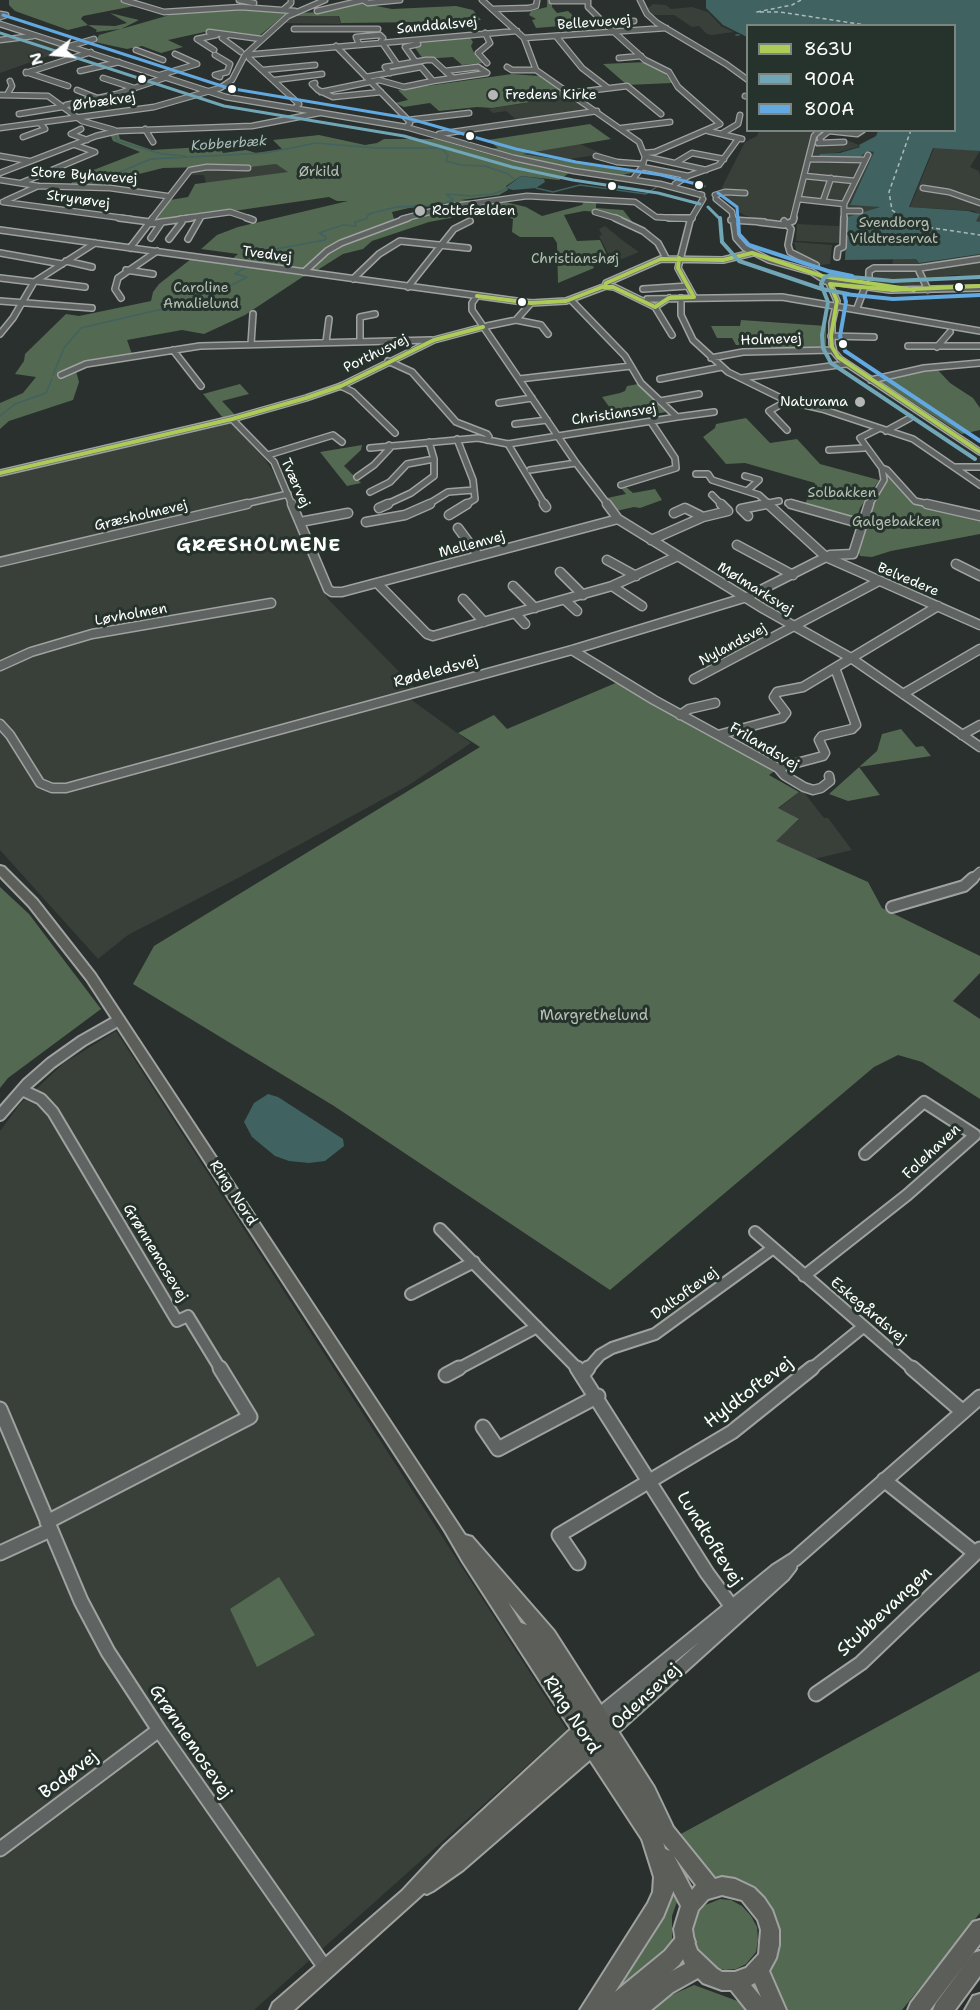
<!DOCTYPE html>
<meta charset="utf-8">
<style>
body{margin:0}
#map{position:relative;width:980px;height:2010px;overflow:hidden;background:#29302d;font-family:"Shantell Sans",sans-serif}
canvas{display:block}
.legend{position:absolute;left:746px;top:24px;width:210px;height:108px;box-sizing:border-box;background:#26332d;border:2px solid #7d8581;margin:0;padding:8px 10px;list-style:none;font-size:18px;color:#fff}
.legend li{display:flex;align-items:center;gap:12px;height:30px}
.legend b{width:30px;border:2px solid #7d8581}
.north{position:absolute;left:24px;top:24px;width:60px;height:60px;-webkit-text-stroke:4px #26332d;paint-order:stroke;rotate:254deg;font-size:16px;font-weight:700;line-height:24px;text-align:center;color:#fff}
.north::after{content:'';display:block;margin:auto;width:21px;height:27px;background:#fff;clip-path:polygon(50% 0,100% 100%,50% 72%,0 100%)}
</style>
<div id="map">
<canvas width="980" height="2010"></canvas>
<ul class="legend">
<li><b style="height:8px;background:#adcb57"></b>863U</li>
<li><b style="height:8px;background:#71a6b7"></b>900A</li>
<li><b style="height:8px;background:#62a8e1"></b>800A</li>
</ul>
<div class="north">N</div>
</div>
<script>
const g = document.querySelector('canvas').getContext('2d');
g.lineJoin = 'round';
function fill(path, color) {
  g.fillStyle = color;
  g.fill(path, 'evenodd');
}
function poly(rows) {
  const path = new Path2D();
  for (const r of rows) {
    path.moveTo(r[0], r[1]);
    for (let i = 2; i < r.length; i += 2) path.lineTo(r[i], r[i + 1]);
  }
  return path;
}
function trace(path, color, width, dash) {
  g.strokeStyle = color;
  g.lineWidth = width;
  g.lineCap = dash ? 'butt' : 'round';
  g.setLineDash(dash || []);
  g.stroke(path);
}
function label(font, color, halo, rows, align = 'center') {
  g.font = font + ' "Shantell Sans",sans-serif';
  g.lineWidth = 6;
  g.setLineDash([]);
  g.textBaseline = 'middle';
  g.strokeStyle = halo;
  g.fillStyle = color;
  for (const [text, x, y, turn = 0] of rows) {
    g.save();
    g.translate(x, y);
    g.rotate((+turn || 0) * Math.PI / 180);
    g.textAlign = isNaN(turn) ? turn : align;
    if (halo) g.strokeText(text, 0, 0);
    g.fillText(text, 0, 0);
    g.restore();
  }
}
const built = poly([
 [653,4,666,5,671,9,692,7,708,12,721,26,734,32,712,35,707,34,699,26,692,27,674,15,651,15,648,8],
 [292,16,338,16,341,24,283,23],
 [37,36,71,48,0,73,0,41],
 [571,96,590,110,518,121,506,111,493,113,488,109],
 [759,131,823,131,819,134,818,140,847,140,861,146,821,157,874,152,850,204,880,207,847,217,846,246,838,243,796,241,797,224,839,226,840,200,795,198,789,218,769,221,753,219,738,212,725,198,720,191,745,142,757,136],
 [580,144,603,154,563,160,524,154],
 [939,147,980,151,970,167,979,171,980,175,980,222,976,221,979,214,974,211,910,207,934,148],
 [276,164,289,172,206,183,204,175,187,175,191,167,226,170],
 [605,226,622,240,639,252,622,259,611,259,599,236,602,235,599,229],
 [794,242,832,245,830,264,821,265,797,253],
 [980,254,980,277,955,275,927,278,928,281,924,281,927,287,863,282,865,270,869,268,892,267,893,259,916,259,919,263],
 [226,423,231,423,244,436,264,458,275,475,328,599,421,694,409,698,471,743,409,785,240,877,128,935,98,959,0,850,0,476],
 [802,790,824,818,828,818,852,850,785,866,761,853,799,820,778,809],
 [116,1031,567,1730,254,2010,0,2010,0,1131,20,1104,64,1063]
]);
const green = poly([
 [9,0,120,0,134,6,83,16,81,19,88,25,68,30,15,11,9,5],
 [547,0,552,0,552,7,557,13,568,11,580,22,573,25,536,28,532,20,536,19,529,15,531,11,547,7],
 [363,2,366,4,392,9,456,6,473,10,481,20,465,22,454,19,427,22,341,23,339,16,292,16,297,13,322,12],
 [241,8,288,12,258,37,209,31,168,40,183,47,161,53,142,46,127,49,90,41,97,39,99,35,120,29,96,32,97,30,88,25,115,26,127,23,110,13,139,20,121,29,173,14],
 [468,35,473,42,471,46,475,55,484,63,462,65,453,57,423,59,413,45,423,43,421,39],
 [646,62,662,69,672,83,627,85,603,64],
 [512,74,539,76,569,96,492,108,477,107,439,111,430,103,404,107,395,103,408,100,398,90],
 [590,124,611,139,523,154,636,172,618,176,577,169,487,149,498,148,488,140],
 [118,132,120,139,152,150,219,146,223,153,246,150,256,153,282,149,273,140,319,135,365,145,377,143,384,139,436,139,501,158,569,173,559,180,521,176,506,186,508,190,499,195,461,200,483,202,409,208,392,212,394,219,390,222,339,243,303,271,231,260,238,254,201,249,217,235,238,227,348,201,337,201,329,197,152,223,170,200,188,197,195,184,288,172,276,164,226,170,206,167,163,168,95,185,69,186,78,176,140,152,113,141,110,134],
 [584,201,596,202,596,208,623,210,635,225,620,217,600,212,584,211,564,215,577,241,600,240,607,255,591,262,594,268,558,283,557,243,553,237,520,237,512,232,513,219,488,211,429,222,372,241,363,249,343,254,316,271,308,271,329,251,342,244,393,223,450,208,505,202,526,207,542,216,582,205],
 [191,259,307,274,245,315,204,334,182,330,127,340,132,354,83,367,76,371,79,382,73,400,9,421,0,429,0,403,23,393,36,377,15,374,24,361,25,354,66,314,79,316,151,301,153,292,159,284],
 [741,320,826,326,826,347,820,349,774,350,770,346,736,345,732,338,717,338,711,326,740,326],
 [936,368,950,383,973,398,980,408,980,430,962,434,878,380],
 [240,384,249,394,222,401,235,415,223,418,203,394],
 [638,384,667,412,618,419,602,397,620,393,625,391,627,386],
 [746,418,770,443,797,439,820,464,879,480,860,508,856,520,805,504,815,483,745,463,726,464,703,437,715,428,716,424],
 [362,445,361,450,344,466,361,483,347,486,320,452],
 [885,471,909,498,980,517,980,534,891,551,872,557,860,556,858,550,864,537,869,509],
 [626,487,633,493,655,489,662,500,640,508,634,507,616,511,607,498,626,494,621,488],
 [618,682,776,770,769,775,799,792,778,808,799,819,776,841,868,882,882,908,980,956,980,973,953,1001,980,1019,980,1099,922,1062,898,1055,874,1067,610,1290,334,1106,133,984,154,946,480,747,458,733,494,715,507,729],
 [901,729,916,747,923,746,931,756,859,767,880,795,848,801,829,794,877,751,882,734],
 [0,887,29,914,101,1009,8,1078,0,1088],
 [279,1577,315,1635,257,1667,230,1609],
 [980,1671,980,1913,902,2010,788,2010,768,1976,780,1947,771,1908,754,1891,728,1879,711,1876,679,1835],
 [668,1880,678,1899,672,1916,672,1941,661,1958,603,2009],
 [720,1899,731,1900,742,1906,751,1916,757,1927,758,1940,756,1952,746,1964,736,1969,725,1970,713,1967,698,1951,693,1939,693,1927,696,1915,703,1906],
 [694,1985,743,2003,747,2010,652,2010,665,1998]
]);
const water = poly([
 [706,0,980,0,980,151,933,148,909,207,968,211,980,214,976,221,980,222,980,254,919,263,916,259,845,260,847,217,880,207,850,205,874,152,867,151,859,158,819,157,820,154,840,153,860,147,859,145,876,136,878,131,954,130,954,26,748,26,747,37,723,25,706,8],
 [521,176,544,179,545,182,536,188,513,190,505,188],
 [268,1094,278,1097,343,1139,344,1146,325,1161,309,1163,289,1161,275,1156,252,1137,244,1122,254,1103]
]);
const stream = poly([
 [736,35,739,35],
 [115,134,117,141,162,154,186,156],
 [79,181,101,180,151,159,266,153,316,143,376,148,441,148,448,155,446,161,461,165,485,166,508,174,514,179],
 [536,188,553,192,580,185,646,194,658,186],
 [453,200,446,194,470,196,493,194,506,189],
 [252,262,276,258,279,254,276,249,325,240,326,237,319,233,343,225,356,226,355,222,366,219,369,214,396,207,440,205,453,200],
 [53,375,64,348,81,328,158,310,184,310,247,277,235,274,248,266],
 [0,416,15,404,46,393,52,379]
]);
const ferry = poly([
 [801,0,792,5,757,12,780,12,872,26],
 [911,130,889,192,892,210,906,221,920,226,980,235]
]);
const minorFar4 = poly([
 [124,0,164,12,241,7,295,11],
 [239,0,254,3],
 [363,0,368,3,400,0],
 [482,0,524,38,536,70,639,142,645,157,642,167,633,179],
 [588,0,588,7,604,23,645,60,669,72,678,87,720,124,655,152,644,153],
 [640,0,647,14,657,23,726,64,748,80],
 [552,1,587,1],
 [492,9,529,8,536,6,537,1],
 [283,10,291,3,291,0],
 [317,11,363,0],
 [0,14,6,15,0,17],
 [604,23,634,21],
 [0,24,226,97,406,127,514,158,574,171,660,184,702,195],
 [406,28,450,24],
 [294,29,378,29],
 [209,32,261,39],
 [485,33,490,43,478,53,487,63],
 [226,36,222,38,241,52],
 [556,36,582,68,608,88],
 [524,38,666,28],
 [0,40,33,36],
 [381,41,397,64],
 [359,44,356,37,380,35,383,38],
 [70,46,94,39],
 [336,46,408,120,410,123,406,127],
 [136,50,163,60],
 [214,50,197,39,216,35],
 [215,55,230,64,227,72,215,75,220,77],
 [245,55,517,31],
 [249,58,299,104,295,108],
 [619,58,641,56],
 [415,61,405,47,418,44],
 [478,67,487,73,453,78,445,71,478,67],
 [507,67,512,70,536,70],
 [263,70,315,65],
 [80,71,119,62],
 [26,72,68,86],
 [26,73,91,52],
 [390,73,385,67,426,60,433,60,445,71],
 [160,75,197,64,175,54],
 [103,78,134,88],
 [275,80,322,74],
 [433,81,453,78],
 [315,83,312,84,318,90,333,97,381,92],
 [77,90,97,98],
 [321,92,379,80,404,87,433,81,421,67,366,77],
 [570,93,627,86,661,114],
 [0,95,48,96,82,121,114,130],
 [7,95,12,86,10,81],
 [745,96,748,97],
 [66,105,117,94,167,77],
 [19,114,62,107],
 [408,120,469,113],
 [0,128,154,107,220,88,232,80,245,55,288,16,325,0],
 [622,128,670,122],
 [81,129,71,134,87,140],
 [145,129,153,142],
 [708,131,742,139],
 [439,134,597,111],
 [721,134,738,124,740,115],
 [23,137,45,129,40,123],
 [821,142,820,138,829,131,857,134,863,130],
 [818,143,844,142],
 [0,156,29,161],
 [596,156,617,162,643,164],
 [647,157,706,170],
 [809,159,865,160],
 [677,162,692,153,724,159],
 [642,167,688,176],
 [0,173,96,136,117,131,252,126,319,113],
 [805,176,855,181],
 [0,180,38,186,110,188,167,196],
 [21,183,95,152,75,145],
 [675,184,688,176,719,165,738,139],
 [923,188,949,192,980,203],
 [715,195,725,192,745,193],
 [716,199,732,212,733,219],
 [798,199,844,204],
 [5,201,38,186],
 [823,201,831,178],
 [3,202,130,219],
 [844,211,860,211],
 [595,212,619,219],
 [152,219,190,170,207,167,248,168],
 [180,219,230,212,251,219],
 [199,219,201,216],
 [402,219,448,207,527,196,635,202,656,217,691,219,703,199],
 [793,219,814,136,820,130],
 [844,219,844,204,868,155]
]);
const minorFar3 = poly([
 [119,218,150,222],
 [247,218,253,220],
 [615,218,643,231,658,243,666,258],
 [669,218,692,218],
 [733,218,736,238,745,248,769,260,812,272,829,283,837,301,832,323,832,344,834,352,840,359,980,452],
 [731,220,764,222],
 [690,221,678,268,694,297],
 [784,221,791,229,788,245,790,252,816,265],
 [758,222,784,225,793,221,794,218],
 [148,224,191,218],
 [0,230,531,303,566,301,606,286,614,287,655,307,669,298],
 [151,238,162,222],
 [169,239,182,222,181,219],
 [188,239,200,218],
 [130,248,153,218],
 [0,253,62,264],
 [837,257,838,249,843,247,844,218],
 [66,261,92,267],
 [920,268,919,271,928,290],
 [126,270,153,274],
 [304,272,327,251,341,243,408,218],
 [869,277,869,271,874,268,920,268,980,259],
 [0,278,34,282],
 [353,279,379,254,400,241,468,248],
 [36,281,85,287],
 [825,281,890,290,980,288],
 [605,286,606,283,661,259,723,260,752,253],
 [408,287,454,229,470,221],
 [643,289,688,286],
 [477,296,472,303,472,310,576,463,608,505],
 [121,298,115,289,118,278,157,251],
 [681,298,681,315,693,340,728,372,787,401,822,409,913,439,980,485],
 [647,299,782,297,980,331],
 [571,300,625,356,631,366],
 [0,301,92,308],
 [655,307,672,335],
 [857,308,865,287],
 [516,320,541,325,548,334],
 [487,326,516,320,531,303],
 [0,334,13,318,34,282,95,243],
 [831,336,874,337],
 [360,341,360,317,375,314],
 [326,342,329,319],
 [251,344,253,314],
 [908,346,980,346],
 [937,347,950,332],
 [173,350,201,386],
 [711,358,743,352,833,350],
 [388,361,412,372,456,422,487,434,489,437,487,440],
 [61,375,86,364,200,346,431,340],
 [741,378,846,364],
 [660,379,722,367],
 [871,380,924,368,980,363],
 [341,386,353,392,395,433],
 [660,401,699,394],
 [787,401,769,411,787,430],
 [499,403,532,398],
 [677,417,714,412],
 [232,419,274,462,292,505],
 [515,424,547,420],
 [886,431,910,418],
 [457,439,473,480,475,499,465,505],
 [508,444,545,505],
 [370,448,478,438,508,444,677,417,641,383,631,366,519,379],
 [829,450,864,448],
 [268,455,333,435,342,442],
 [956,467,980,467],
 [882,468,887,470,915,501,933,505],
 [530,470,576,463],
 [0,473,232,419,306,398,341,386,434,340,483,327],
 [696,474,708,474,712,480,759,495,770,505],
 [745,476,759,480,748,490],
 [357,477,374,465,390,448,389,445],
 [621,485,676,468,675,458,651,422],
 [370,492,390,482,407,464,434,459],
 [712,495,722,505],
 [788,503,796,505],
 [240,505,288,494],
 [385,505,411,493,434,476,434,459,429,442],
 [427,505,448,492,474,490],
 [759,505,779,501],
 [869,505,884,480,882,468,860,438,878,429]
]);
const minorFar2 = poly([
 [292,504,328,589,332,592,342,592,618,519],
 [544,504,546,507],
 [607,504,618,519,764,609,851,658,980,747],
 [768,504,826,557,980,625],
 [791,504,862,524],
 [927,504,980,516],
 [379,508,388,504],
 [674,513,685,508,703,517],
 [449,515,467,504],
 [748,516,741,509,766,504],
 [300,522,348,513],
 [366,522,405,515,430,504],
 [458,528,478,555],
 [651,540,703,517,728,511,721,504],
 [737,545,793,575],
 [607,560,636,576],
 [0,562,247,504],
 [956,564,980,576],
 [560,572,583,595],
 [377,583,427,634,433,636,612,586,678,556],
 [513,586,535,608],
 [612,586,642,606],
 [463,599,484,622],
 [565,600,577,611],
 [515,613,525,624],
 [572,650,654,700,778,768,784,775,804,787,813,790,821,788,830,781,829,776],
 [0,666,31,652,92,634,271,603],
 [694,679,879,581],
 [903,694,980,649],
 [680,715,689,709,715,703],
 [0,724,10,735,40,783,52,788,66,788,572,650,747,597,830,555,853,554,869,504],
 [718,735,782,718,786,713,774,697,777,692,803,687,938,606],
 [962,735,980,725],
 [778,768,823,756,825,753,819,740,822,736,852,729,856,725,835,668],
 [971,880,980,872]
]);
const minorFar1 = poly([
 [892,907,964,886,973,878],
 [22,1090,41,1099,53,1112,177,1321,188,1316,221,1370],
 [0,1115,27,1084,51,1063,82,1041,119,1020],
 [440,1229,579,1370],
 [755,1232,914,1370],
 [804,1276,907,1195,975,1135,924,1102,865,1154],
 [411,1294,474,1262],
 [456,1370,537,1327],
 [587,1370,600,1355,612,1348,655,1334,772,1249],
 [810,1370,863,1327]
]);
const minor = poly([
 [577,1368,707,1573,738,1615],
 [912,1368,963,1412],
 [583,1374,588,1368],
 [446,1375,459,1368],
 [0,1409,81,1601,108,1652,159,1730,326,1969],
 [483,1427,498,1449,598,1396],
 [884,1480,975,1553],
 [47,1522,250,1417,220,1368],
 [0,1553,50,1530],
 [578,1563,559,1535,732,1432,812,1368],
 [816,1694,861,1663,980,1549],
 [598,1716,776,1571,795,1559,980,1397],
 [603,1722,660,1674],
 [609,1732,783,1575,790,1566],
 [0,1849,159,1730]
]);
const major = poly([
 [0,866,4,867,37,900,95,974,465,1535,472,1537,554,1631,654,1787,673,1827,715,1879,722,1877,735,1879,754,1888,764,1898,772,1910,779,1930,779,1945,776,1958,769,1971,786,2010,747,2010,731,1990,722,1990,703,1983,698,1978,673,1992,651,2010,626,2010,629,2003,659,1978,685,1964,676,1942,674,1929,681,1906,656,1858,659,1852,665,1849,670,1851,663,1843,661,1850,655,1853,649,1850,590,1760,463,1870,433,1891,427,1894,424,1893,294,2010,270,2010,273,2003,402,1891,443,1847,571,1729,463,1562,445,1531,87,980,29,906,0,876,0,866],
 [508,1602,527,1625,521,1623,508,1602],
 [674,1856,696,1885,692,1890,674,1856],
 [722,1895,742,1900,758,1920,761,1930,759,1954,746,1968,735,1972,722,1972,717,1969,697,1950,694,1942,692,1929,698,1910,708,1899,722,1895],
 [755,1983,761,1997,751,1985,755,1983],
 [980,1920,980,1944,930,2010,908,2010,911,2003,973,1922,980,1920],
 [980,1951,980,1976,955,2010,933,2010,936,2003,973,1953,980,1951],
 [980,1994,980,2010,965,2010,973,1996,980,1994]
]);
const highway = poly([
 [652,1829,659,1832,662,1839,674,1877,673,1892,663,1917,615,1992,665,1951,678,1935,685,1932,692,1935,695,1942,679,1965,627,2010,580,2010,648,1903,653,1892,654,1877,642,1839,645,1832,652,1829]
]);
const bus1 = poly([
 [980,286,893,290,830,284,837,301,831,336,832,347,838,357,980,452],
 [592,291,602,287,613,287,655,307,669,298,694,297,678,268,679,258],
 [477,296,531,303,566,301,605,286,606,283,661,259,723,260,752,253,822,276,914,290],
 [0,473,232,419,306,398,341,386,434,340,483,327]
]);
const bus2Far1 = poly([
 [0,33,224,106,404,136,512,167,573,180,658,193,700,204],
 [708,207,720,219]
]);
const bus2 = poly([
 [720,218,722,242,739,261,822,289,848,294],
 [975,459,831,363,823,348,822,335,828,302,821,284,824,278,830,275,893,281,980,277]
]);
const bus3Far1 = poly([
 [3,15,228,88,407,118,516,149,576,162,661,175,704,186],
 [718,193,737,207,738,219]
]);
const bus3 = poly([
 [738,218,739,234,749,245,828,271,852,276],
 [980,295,893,299,844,294,846,302,840,336,845,351,980,441]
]);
const markers = [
 [142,79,5,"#fff"],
 [232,89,5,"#fff"],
 [493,95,6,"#b4b7b6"],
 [470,136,5,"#fff"],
 [699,185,5,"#fff"],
 [612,186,5,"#fff"],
 [420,211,6,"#b4b7b6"],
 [959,287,5,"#fff"],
 [522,302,5,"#fff"],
 [843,344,5,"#fff"],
 [860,402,6,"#b4b7b6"]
];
const farStreetnames = [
 ["Bellevuevej",594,23,-4],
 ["Sanddalsvej",437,26,-5],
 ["Ørbækvej",104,102,-8],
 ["Store Byhavevej",84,176,4],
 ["Strynøvej",78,200,8],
 ["Tvedvej",267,255,8],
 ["Holmevej",771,340,-2],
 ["Porthusvej",376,354,-26],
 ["Christiansvej",614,415,-8],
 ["Tværvej",295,483,66],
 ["Græsholmevej",141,516,-13],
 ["Mellemvej",472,545,-15],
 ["Belvedere",908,580,23],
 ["Mølmarksvej",755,589,32],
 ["Løvholmen",131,615,-10],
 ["Nylandsvej",733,645,-28]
];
const farPoinames = [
 ["Fredens Kirke",505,95],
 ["Rottefælden",432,211],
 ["Naturama",848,402,"right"]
];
const farWaternames = [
 ["Kobberbæk",229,144,-4]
];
const farParknames = [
 ["Ørkild",319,172],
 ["Svendborg",894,223],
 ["Vildtreservat",894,239],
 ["Christianshøj",575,259],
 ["Caroline",201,288],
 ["Amalielund",201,304],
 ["Solbakken",842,493],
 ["Galgebakken",896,522]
];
const streetNames = [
 ["Rødeledsvej",436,672,-15],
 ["Frilandsvej",764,747,31],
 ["Folehaven",932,1152,-43],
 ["Ring Nord",233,1193,57],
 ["Grønnemosevej",155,1253,59],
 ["Daltoftevej",685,1294,-36],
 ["Eskegårdsvej",868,1311,40]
];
const parkNames = [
 ["Margrethelund",594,1016]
];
const farDistrictnames = [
 ["GRÆSHOLMENE",259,546]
];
const nearStreetnames = [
 ["Hyldtoftevej",749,1393,-37],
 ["Lundtoftevej",709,1539,58],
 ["Stubbevangen",885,1612,-43],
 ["Odensevej",646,1697,-43],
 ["Ring Nord",571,1715,57],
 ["Grønnemosevej",190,1742,56],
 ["Bodøvej",69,1775,-37]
];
fill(built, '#394039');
fill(green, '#546951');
fill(water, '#406261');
trace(stream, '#406261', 1.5);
trace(ferry, '#aabbba', 1.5, [4, 3]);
trace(minorFar4, '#9fa2a0', 7);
trace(minorFar3, '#9fa2a0', 8);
trace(minorFar2, '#9fa2a0', 11);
trace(minorFar1, '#9fa2a0', 14);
trace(minor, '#9fa2a0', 17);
trace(major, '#9fa2a0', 4);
trace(highway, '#9fa2a0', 4);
trace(minorFar4, '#5f6362', 4.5);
trace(minorFar3, '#5f6362', 5);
trace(minorFar2, '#5f6362', 8);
trace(minorFar1, '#5f6362', 10);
trace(minor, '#5f6362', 13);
fill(major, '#5c5e59');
fill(highway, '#5c5e59');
trace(bus1, '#adcb57', 4);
trace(bus2Far1, '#71a6b7', 3);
trace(bus2, '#71a6b7', 4);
trace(bus3Far1, '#62a8e1', 3);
trace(bus3, '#62a8e1', 4);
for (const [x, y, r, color] of markers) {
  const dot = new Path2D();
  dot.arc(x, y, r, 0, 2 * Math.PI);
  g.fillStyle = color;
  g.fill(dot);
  trace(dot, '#26332d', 2);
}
label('14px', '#fff', '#26332d', farStreetnames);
label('14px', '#fff', '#26332d', farPoinames, 'left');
label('italic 14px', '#aabbba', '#26332d', farWaternames);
label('14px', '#b5c0b3', '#26332d', farParknames);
label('15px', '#fff', '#26332d', streetNames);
label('15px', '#b5c0b3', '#26332d', parkNames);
g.letterSpacing = '1.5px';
label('bold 18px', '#fff', '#26332d', farDistrictnames);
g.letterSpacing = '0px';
label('18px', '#fff', '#26332d', nearStreetnames);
</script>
